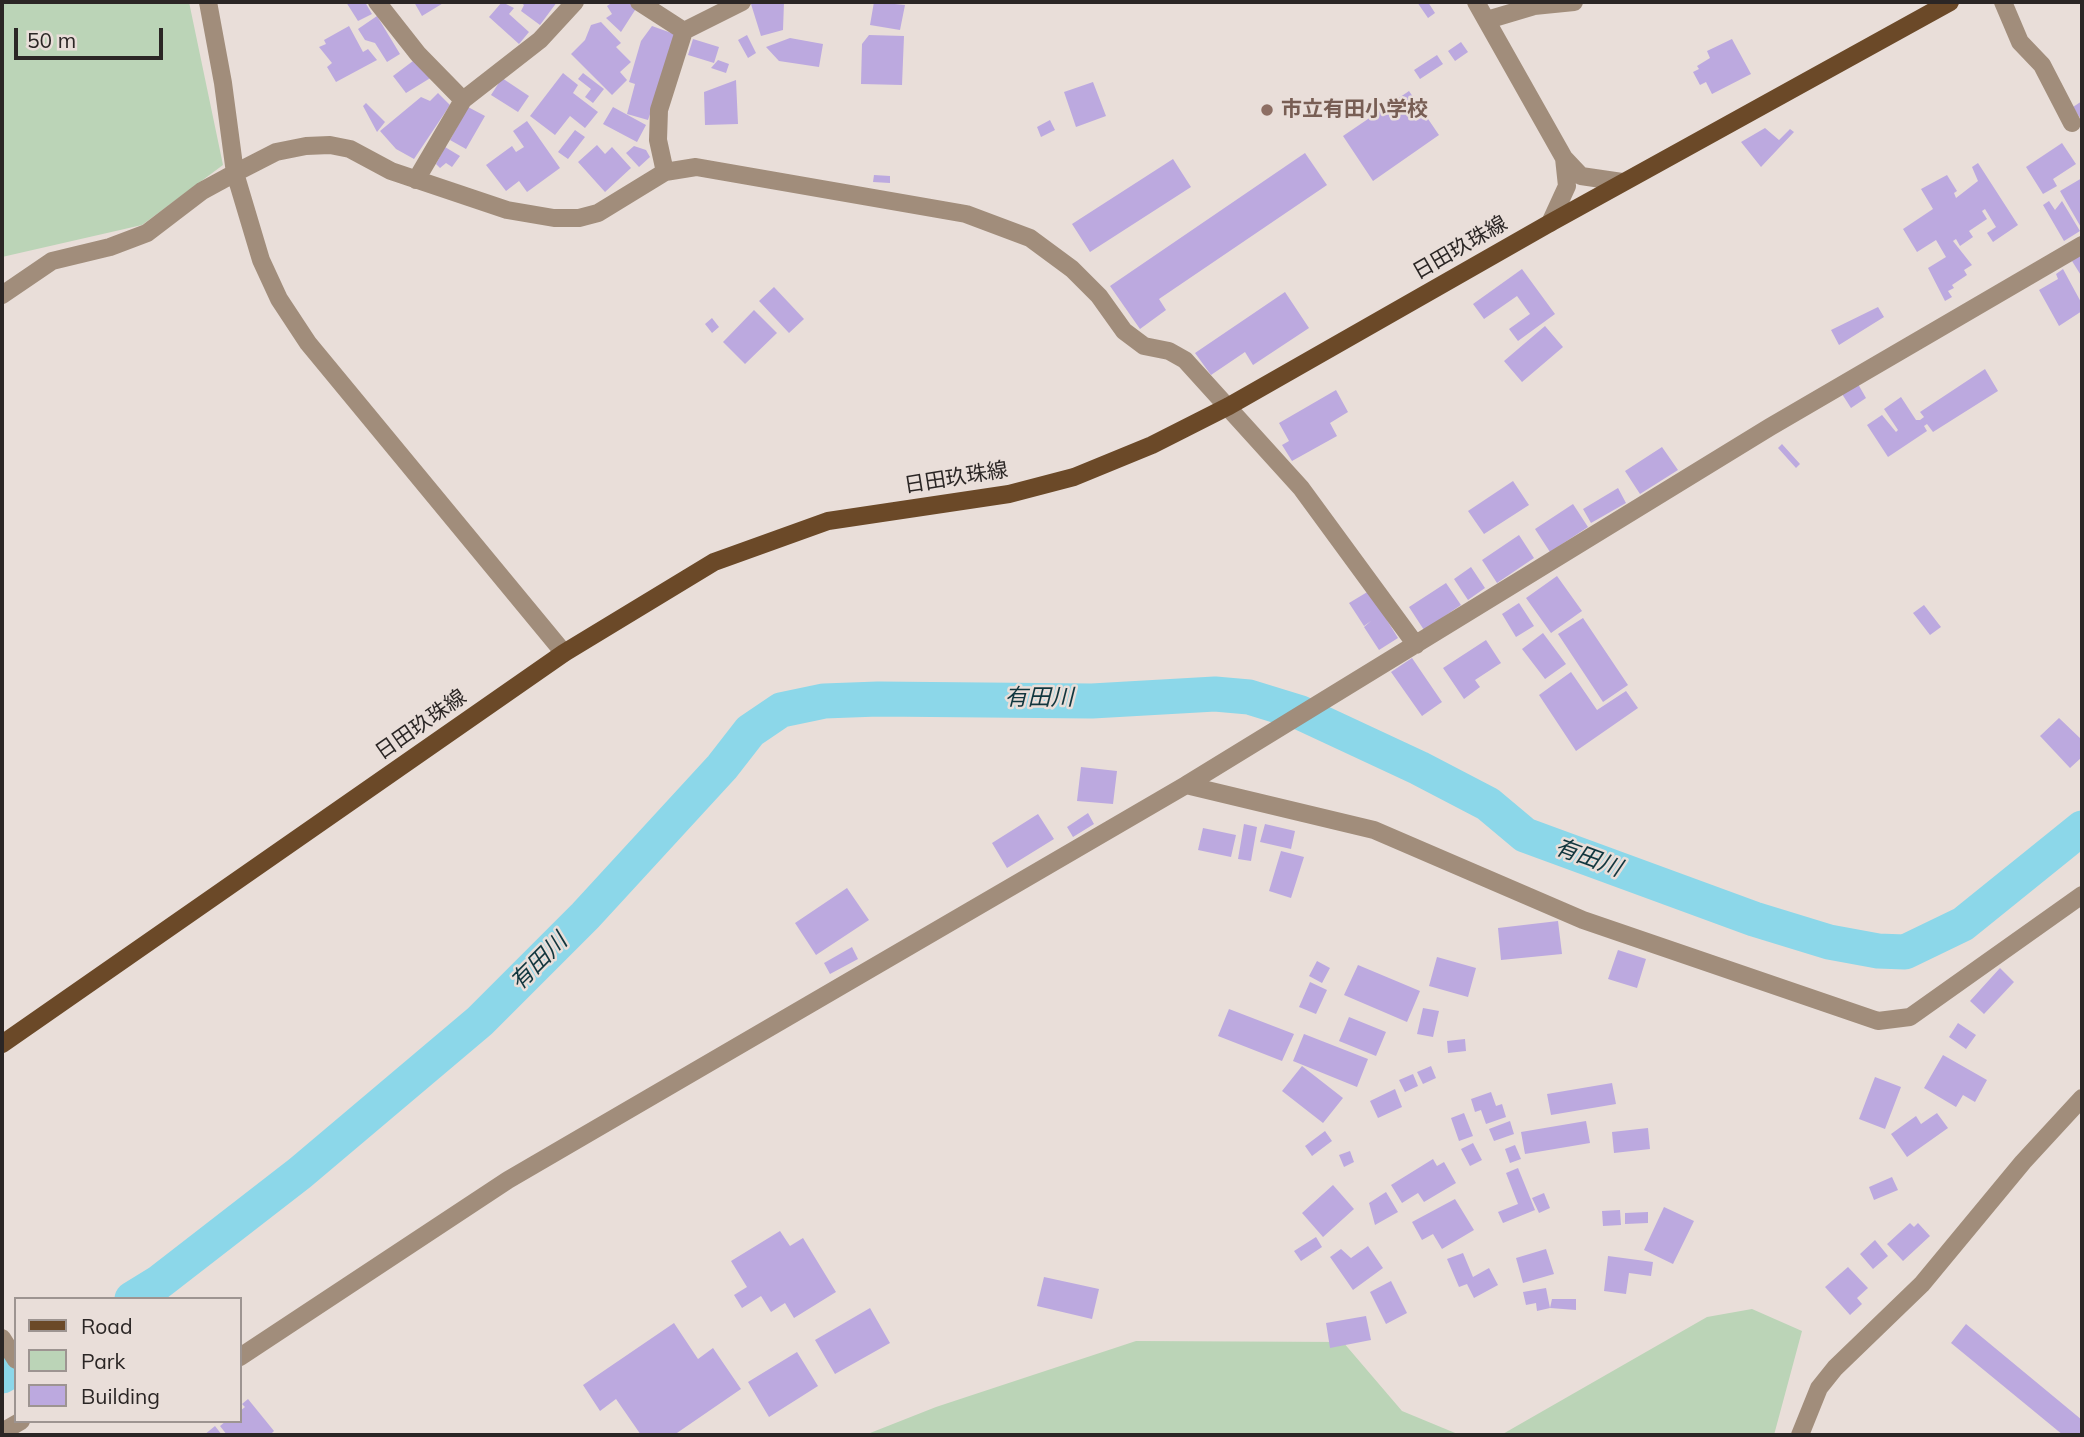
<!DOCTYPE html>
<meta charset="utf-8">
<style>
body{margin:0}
#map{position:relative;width:2084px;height:1437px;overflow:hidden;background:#e9ded9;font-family:Mulish,sans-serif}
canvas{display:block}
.frame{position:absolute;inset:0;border:4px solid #2b2625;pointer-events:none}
.legend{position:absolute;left:14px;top:1297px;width:228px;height:126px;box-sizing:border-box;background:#e9ded9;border:2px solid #9d9491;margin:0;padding:9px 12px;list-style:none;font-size:21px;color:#2b2625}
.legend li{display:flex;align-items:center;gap:14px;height:35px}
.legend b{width:35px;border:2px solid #9d9491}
.scale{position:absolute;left:14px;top:28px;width:149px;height:32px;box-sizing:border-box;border:4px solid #2b2625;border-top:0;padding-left:9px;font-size:21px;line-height:24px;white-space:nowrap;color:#2b2625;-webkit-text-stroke:5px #e9ded9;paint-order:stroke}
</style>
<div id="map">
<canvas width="2084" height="1437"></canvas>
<div class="frame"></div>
<ul class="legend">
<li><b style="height:9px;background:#6b4928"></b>Road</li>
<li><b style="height:19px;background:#bbd4b7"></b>Park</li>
<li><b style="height:19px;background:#bca9df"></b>Building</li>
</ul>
<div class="scale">50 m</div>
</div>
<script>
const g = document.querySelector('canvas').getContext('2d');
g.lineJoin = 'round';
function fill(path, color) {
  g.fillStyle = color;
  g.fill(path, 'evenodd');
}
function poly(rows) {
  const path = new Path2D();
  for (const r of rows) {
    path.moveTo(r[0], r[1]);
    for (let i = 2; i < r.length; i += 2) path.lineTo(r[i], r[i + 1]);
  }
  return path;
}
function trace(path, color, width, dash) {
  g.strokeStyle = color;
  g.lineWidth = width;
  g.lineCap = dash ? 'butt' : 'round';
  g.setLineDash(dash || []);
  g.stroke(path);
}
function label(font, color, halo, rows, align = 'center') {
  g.font = font + ' Mulish,"Noto Sans JP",sans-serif';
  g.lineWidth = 5;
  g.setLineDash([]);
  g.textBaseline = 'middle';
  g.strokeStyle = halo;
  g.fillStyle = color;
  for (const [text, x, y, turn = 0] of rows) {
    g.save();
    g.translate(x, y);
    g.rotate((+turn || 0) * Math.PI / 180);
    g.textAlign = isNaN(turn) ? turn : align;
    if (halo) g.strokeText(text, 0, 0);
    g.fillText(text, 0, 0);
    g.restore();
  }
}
const green = poly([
 [2,2,189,2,223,165,142,225,2,257],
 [1752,1309,1802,1331,1774,1435,1501,1435,1707,1317],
 [1136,1341,1343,1342,1402,1411,1460,1435,865,1435,936,1407]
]);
const river = poly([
 [132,1299,158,1283,300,1173,480,1021,585,916,722,767,750,731,781,710,824,701,878,699,1092,701,1215,694,1249,697,1301,713,1419,768,1488,804,1525,835,1754,919,1829,942,1878,951,1905,952,1963,924,2082,828],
 [2,1376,16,1368]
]);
const building = poly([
 [346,2,365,2,372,14,358,21],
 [414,2,445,2,422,16],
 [502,2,514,8,509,14,529,32,519,44,489,17],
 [520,2,557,2,540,25,521,11,524,5],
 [613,2,629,2,637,7,621,32,606,18,612,14,607,6],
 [759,2,784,2,783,30,761,36,751,4],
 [874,2,905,5,900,30,870,25],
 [1417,2,1428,2,1435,13,1428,18],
 [377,16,400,54,387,62,375,43,365,40,358,29],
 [601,22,621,43,616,47,631,62,620,72,627,80,612,95,571,54,585,40,591,25],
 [349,26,363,52,368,49,377,60,336,82,327,67,332,63,319,47,326,44,324,40],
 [652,26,677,35,648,120,627,114,635,84,629,82,641,41],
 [747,35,756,53,748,58,738,40],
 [869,35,904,36,902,85,861,84,862,44],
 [790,38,823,44,819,67,779,61,766,47],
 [693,39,719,47,714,63,688,55],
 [1732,39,1751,74,1712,94,1706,82,1700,85,1693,72,1699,69,1697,66,1710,58,1707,51],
 [1461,42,1468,52,1455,61,1448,51],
 [1437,55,1443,64,1420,79,1414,70],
 [417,58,432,77,406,93,393,76],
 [718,60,729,64,726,73,711,68],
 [563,73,578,85,573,93,598,112,585,128,570,116,555,135,530,116],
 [583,73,604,89,593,103,585,97,591,89,578,79],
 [502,78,529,96,518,112,491,95],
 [736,80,738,124,705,125,704,92],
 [1093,82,1106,116,1076,127,1064,92],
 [1409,91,1439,135,1373,181,1343,136],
 [438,93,450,105,414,159,396,149,380,131,421,97,430,101],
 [2082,101,2082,121,2073,107],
 [366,103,385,122,377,132,363,106],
 [468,107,485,116,466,149,450,140],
 [613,107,646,125,637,142,603,124],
 [1050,120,1055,130,1041,137,1037,127],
 [527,121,560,168,527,192,519,181,506,191,486,165,512,146,516,152,524,147,513,131],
 [1765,128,1779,140,1790,129,1794,132,1761,167,1741,142],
 [575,130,585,137,568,159,558,152],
 [2062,143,2076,164,2053,179,2057,186,2043,194,2026,167],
 [597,145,605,154,612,147,631,168,605,192,578,162],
 [634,146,646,150,650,157,639,167,626,153],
 [445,147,460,156,452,167,446,163,440,168,436,164],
 [1305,153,1327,185,1159,299,1166,310,1140,329,1110,286],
 [1173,159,1191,187,1090,252,1072,224],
 [1978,163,2018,225,1993,242,1987,233,1996,227,1985,209,1982,211,1987,219,1969,231,1973,237,1960,246,1956,239,1953,241,1972,265,1964,270,1967,275,1952,285,1954,288,1948,291,1952,297,1945,301,1928,268,1946,257,1936,240,1917,252,1903,229,1933,209,1921,189,1947,175,1957,191,1954,193,1956,198,1978,181,1972,167],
 [874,175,890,176,890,183,873,182],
 [2082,178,2082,229,2060,191],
 [2049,201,2055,210,2062,201,2080,231,2064,241,2043,205],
 [2082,254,2082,277,2072,261],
 [1522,269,1555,314,1518,341,1509,329,1530,314,1517,296,1484,319,1473,304],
 [2063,269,2082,304,2082,311,2059,326,2039,290,2058,279,2056,274],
 [774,287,804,319,789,333,759,301],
 [1285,292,1309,328,1253,365,1245,352,1211,375,1195,353],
 [1878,307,1884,317,1839,345,1831,330],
 [754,310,777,333,745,364,723,342],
 [712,318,719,327,712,333,705,324],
 [1545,326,1563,347,1522,382,1504,361],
 [1985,369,1998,391,1933,432,1927,424,1924,426,1927,431,1888,457,1867,425,1882,415,1896,432,1898,430,1884,409,1901,397,1916,420,1920,420,1924,417,1920,412],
 [1858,384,1866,398,1851,408,1842,394],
 [1336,390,1348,412,1330,423,1337,436,1292,461,1282,445,1289,441,1279,423],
 [1782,444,1800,464,1796,468,1778,448],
 [1662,447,1678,470,1640,494,1625,471],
 [1513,481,1529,505,1484,534,1468,511],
 [1618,488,1626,503,1591,523,1583,509],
 [1573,504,1588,527,1550,552,1535,529],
 [1519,535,1534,558,1497,583,1482,560],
 [1471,567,1485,588,1468,600,1454,579],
 [1557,576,1582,611,1551,633,1526,598],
 [1446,583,1461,605,1424,630,1409,607],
 [1369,591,1398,638,1379,650,1364,627,1371,621,1364,626,1349,603],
 [1519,603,1534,626,1516,637,1502,614],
 [1924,605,1941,627,1930,635,1913,613],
 [1583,618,1628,685,1603,702,1558,634],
 [1543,633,1566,664,1545,679,1522,649],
 [1486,640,1501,663,1475,680,1480,687,1464,699,1443,668],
 [1412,658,1442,702,1422,716,1391,672],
 [1571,672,1597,710,1626,691,1638,708,1576,751,1539,695],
 [2059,718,2082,740,2082,757,2070,768,2040,736],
 [1081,767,1117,771,1113,804,1077,801],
 [1088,813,1094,824,1073,837,1067,827],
 [1038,814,1054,839,1007,868,992,843],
 [1244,824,1257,827,1251,861,1238,859],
 [1265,824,1295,831,1291,849,1260,842],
 [1203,828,1236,835,1231,857,1198,850],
 [1281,851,1304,857,1291,898,1269,891],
 [847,888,869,920,816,955,795,923],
 [1558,921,1562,954,1501,960,1498,928],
 [852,947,858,959,830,974,824,963],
 [1618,950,1646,959,1637,988,1608,979],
 [1437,957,1476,968,1468,997,1429,986],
 [1317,961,1330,968,1322,983,1309,976],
 [1358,965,1420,991,1407,1022,1344,995],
 [2000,968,2014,982,1984,1014,1970,1001],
 [1310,982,1327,990,1316,1014,1299,1007],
 [1423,1008,1439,1011,1433,1037,1417,1034],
 [1229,1009,1294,1034,1282,1061,1218,1036],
 [1349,1017,1386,1032,1376,1056,1339,1041],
 [1958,1023,1976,1035,1966,1049,1949,1037],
 [1304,1034,1368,1059,1357,1087,1293,1061],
 [1465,1039,1466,1051,1448,1053,1447,1041],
 [1943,1055,1987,1080,1975,1102,1963,1095,1956,1107,1924,1088],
 [1302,1066,1343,1098,1323,1123,1282,1091],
 [1431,1066,1436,1078,1423,1084,1417,1072],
 [1413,1074,1418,1086,1405,1092,1399,1080],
 [1875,1077,1901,1087,1885,1129,1859,1119],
 [1612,1083,1616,1104,1551,1115,1547,1094],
 [1395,1089,1402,1107,1378,1118,1370,1101],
 [1491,1092,1496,1106,1502,1104,1506,1117,1486,1124,1481,1110,1475,1112,1471,1099],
 [1464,1113,1473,1136,1459,1141,1451,1118],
 [1937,1113,1948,1128,1907,1157,1891,1134,1916,1116,1921,1124],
 [1510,1121,1514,1134,1494,1141,1489,1129],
 [1586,1121,1590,1143,1525,1154,1521,1132],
 [1648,1128,1650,1149,1614,1153,1612,1132],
 [1325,1131,1332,1141,1312,1156,1305,1146],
 [1473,1143,1482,1160,1470,1166,1461,1149],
 [1515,1145,1521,1159,1510,1163,1505,1149],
 [1350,1151,1354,1162,1344,1167,1339,1155],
 [1433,1159,1437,1166,1444,1162,1456,1183,1424,1202,1418,1193,1402,1203,1391,1185],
 [1518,1168,1535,1210,1503,1223,1498,1212,1518,1204,1506,1173],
 [1892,1177,1898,1190,1874,1200,1869,1187],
 [1333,1185,1354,1209,1323,1237,1302,1213],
 [1386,1192,1398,1212,1375,1225,1369,1203],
 [1544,1193,1550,1208,1539,1213,1532,1198],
 [1455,1199,1474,1230,1442,1249,1433,1234,1422,1240,1412,1222],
 [1664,1207,1694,1221,1673,1264,1644,1250],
 [1620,1210,1621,1225,1603,1226,1602,1211],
 [1648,1212,1648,1223,1625,1224,1625,1213],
 [1910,1223,1914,1227,1918,1223,1930,1236,1903,1261,1887,1244],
 [780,1231,790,1246,803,1238,836,1292,794,1318,785,1303,771,1312,761,1296,742,1308,734,1295,747,1287,731,1261],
 [1316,1237,1322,1247,1301,1261,1294,1251],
 [1875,1240,1888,1256,1873,1269,1860,1254],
 [1368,1246,1383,1268,1353,1290,1330,1257,1341,1249,1351,1258],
 [1546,1249,1554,1274,1523,1283,1516,1258],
 [1463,1253,1473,1277,1489,1268,1498,1285,1474,1298,1467,1284,1459,1287,1447,1259],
 [1608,1256,1653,1262,1651,1276,1629,1273,1626,1294,1604,1291],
 [1848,1267,1868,1288,1857,1298,1862,1304,1850,1315,1825,1287],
 [1044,1277,1099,1289,1092,1319,1037,1306],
 [1391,1281,1407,1313,1386,1324,1370,1292],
 [1546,1288,1550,1308,1537,1311,1536,1303,1526,1305,1523,1292],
 [1552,1299,1576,1299,1576,1310,1550,1308],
 [870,1308,890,1343,835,1374,815,1340],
 [1366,1316,1371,1340,1330,1348,1326,1323],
 [674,1323,698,1359,713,1348,741,1389,674,1435,641,1435,616,1399,600,1411,583,1385],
 [1966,1324,2082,1420,2082,1435,2063,1435,1951,1343],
 [797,1352,818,1386,769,1417,748,1382],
 [248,1399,274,1431,270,1435,227,1435,220,1426,226,1421,240,1421,240,1411,245,1407,242,1404],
 [215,1426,222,1435,204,1435]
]);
const minor = poly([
 [208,2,223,83,235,173,261,260,279,299,308,343,564,653],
 [377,2,418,54,463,100],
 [639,2,684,31],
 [1476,2,1564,158,1581,176,1622,182],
 [2003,2,2020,42,2042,65,2072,123],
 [1487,20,1534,6,1574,2],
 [665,172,658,140,659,110,684,31,742,2],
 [416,180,463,100,540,40,575,2],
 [1550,223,1567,186,1564,158],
 [2,295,52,261,110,247,147,233,202,191,235,173,276,152,306,146,330,145,350,149,391,171,507,210,554,218,579,218,598,213,665,172,696,167,966,214,1030,238,1072,269,1099,296,1124,331,1144,346,1169,351,1185,360,1301,488,1416,645],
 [1186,785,1374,830,1583,920,1878,1021,1910,1017,2082,895],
 [2,1338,16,1360],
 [240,1357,508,1180,1186,785,1770,427,2082,245],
 [2,1432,21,1421],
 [1800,1435,1819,1388,1835,1368,1922,1284,2023,1162,2082,1098]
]);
const major = poly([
 [2,1044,564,653,714,562,828,521,1009,494,1074,477,1152,445,1229,406,1550,223,1950,2]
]);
const markers = [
 [1267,110,7,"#8d6e63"]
];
const educationNames = [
 ["市立有田小学校",1281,110]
];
const streetNames = [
 ["日田玖珠線",1460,248,-30],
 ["日田玖珠線",956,478,-9],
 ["日田玖珠線",421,725,-35]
];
const waterNames = [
 ["有田川",1039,698],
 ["有田川",1588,858,20],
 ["有田川",539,962,-45]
];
fill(green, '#bbd4b7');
trace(river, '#8cd7e9', 35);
fill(building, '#bca9df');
trace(minor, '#a18d7b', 18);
trace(major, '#6b4928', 18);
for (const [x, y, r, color] of markers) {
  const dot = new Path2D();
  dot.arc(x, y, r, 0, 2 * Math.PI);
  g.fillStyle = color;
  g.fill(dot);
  trace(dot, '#e9ded9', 2.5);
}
label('bold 21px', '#785e54', '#e9ded9', educationNames, 'left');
label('21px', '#2b2625', '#e9ded9', streetNames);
label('italic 23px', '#11363e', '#e9ded9', waterNames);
</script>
